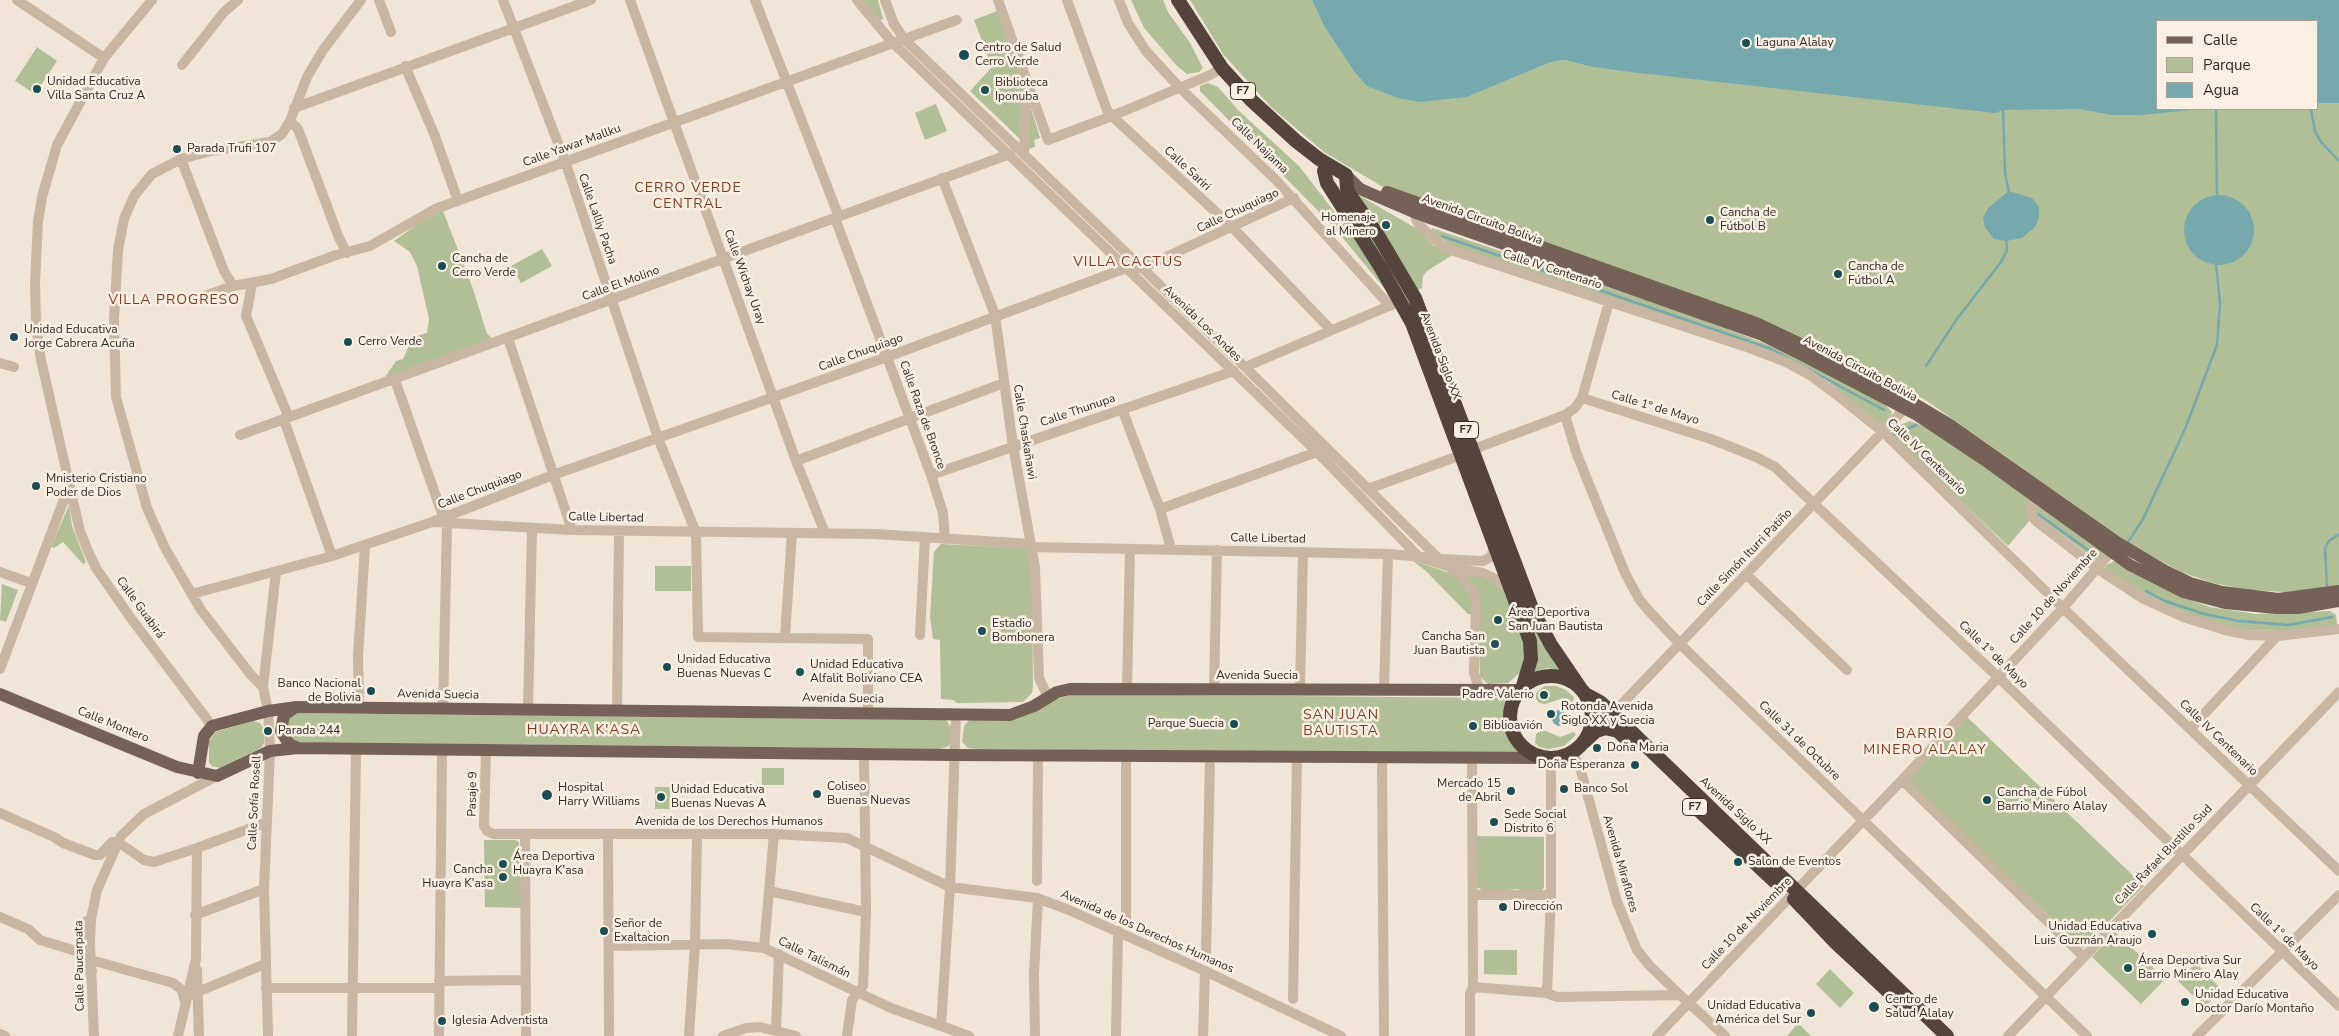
<!DOCTYPE html>
<meta charset="utf-8">
<style>
body{margin:0}
#map{position:relative;width:2339px;height:1036px;overflow:hidden;background:#f0e5d6;font-family:"Nunito Sans",sans-serif}
canvas{display:block}
.legend{position:absolute;left:2156px;top:20px;width:162px;height:90px;box-sizing:border-box;background:#f9efe2;border:1px solid #aaa096;margin:0;padding:6px 9px;list-style:none;font-size:15px;color:#332925}
.legend li{display:flex;align-items:center;gap:10px;height:25px}
.legend b{width:25px;border:1px solid #aaa096}
</style>
<div id="map">
<canvas width="2339" height="1036"></canvas>
<ul class="legend">
<li><b style="height:6px;background:#756155"></b>Calle</li>
<li><b style="height:14px;background:#b0bf96"></b>Parque</li>
<li><b style="height:14px;background:#75a9ad"></b>Agua</li>
</ul>
</div>
<script>
const g = document.querySelector('canvas').getContext('2d');
g.lineJoin = 'round';
function fill(path, color) {
  g.fillStyle = color;
  g.fill(path, 'evenodd');
}
function poly(rows) {
  const path = new Path2D();
  for (const r of rows) {
    if (r.length === 3) {
      path.moveTo(r[0] + r[2], r[1]);
      path.arc(r[0], r[1], r[2], 0, 2 * Math.PI);
      continue;
    }
    path.moveTo(r[0], r[1]);
    for (let i = 2; i < r.length; i += 2) path.lineTo(r[i], r[i + 1]);
  }
  return path;
}
function trace(path, color, width, dash) {
  g.strokeStyle = color;
  g.lineWidth = width;
  g.lineCap = dash ? 'butt' : 'round';
  g.setLineDash(dash || []);
  g.stroke(path);
}
function label(font, color, halo, rows, align = 'center') {
  g.font = font + ' "Nunito Sans",sans-serif';
  g.lineWidth = 5;
  g.setLineDash([]);
  g.textBaseline = 'middle';
  g.strokeStyle = halo;
  g.fillStyle = color;
  for (const [text, x, y, turn = 0] of rows) {
    g.save();
    g.translate(x, y);
    g.rotate((+turn || 0) * Math.PI / 180);
    g.textAlign = isNaN(turn) ? turn : align;
    if (halo) g.strokeText(text, 0, 0);
    g.fillText(text, 0, 0);
    g.restore();
  }
}
const green = poly([
 [862,0,878,0,883,19,879,21],
 [1131,0,1163,0,1168,12,1190,43,1203,68,1199,72,1187,74,1177,66,1144,28],
 [1190,0,1312,0,1324,26,1353,70,1467,97,1551,62,1565,60,1592,67,1713,80,2158,21,2158,109,2318,109,2318,21,2339,0,2339,586,2285,592,2248,590,2213,583,2181,572,2130,544,1927,401,1855,361,1774,325,1383,187,1324,152,1271,107,1223,54],
 [997,11,1023,80,1020,139,970,91,992,67,974,20],
 [37,47,57,61,35,94,15,81],
 [1208,83,1218,87,1238,110,1299,166,1353,236,1375,267,1385,289,1332,225,1200,91,1200,86],
 [936,104,947,131,925,140,915,113],
 [1030,105,1040,138,1034,140,1035,147,1028,149],
 [1335,182,1385,254,1403,285,1563,671,1547,668,1531,673,1534,661,1414,318,1333,183],
 [1360,196,1419,230,1434,246,1454,254,1427,271,1423,276,1422,288,1416,291,1358,197],
 [443,211,473,289,487,334,493,339,385,377,396,361,403,359,413,337,427,333,429,319,417,266,410,252,394,241,423,220],
 [1432,228,1702,319,1776,348,1883,403,1892,412,1891,415,1882,427,1825,379,1805,368,1451,246,1432,231],
 [542,249,552,266,521,283,511,266],
 [1910,421,1921,425,1973,459,2105,553,2097,561,2035,514,2008,546,1890,434,1897,426],
 [69,505,72,526,86,562,83,564,63,542,54,548,51,547],
 [941,544,1027,548,1032,570,1033,687,1032,693,1023,702,957,703,953,700,941,699,940,640,933,639,930,617,934,552],
 [1412,560,1452,574,1460,579,1471,596,1473,614,1468,614,1427,572],
 [2115,561,2177,595,2210,607,2256,614,2330,611,2336,615,2337,625,2282,631,2248,630,2224,625,2189,614,2151,598,2105,569,2106,565],
 [655,566,691,566,691,591,655,591],
 [1466,574,1480,576,1493,581,1506,595,1526,646,1522,671,1508,683,1488,684,1480,677,1478,598],
 [2,584,18,590,6,622,0,620],
 [1544,686,1556,686,1566,690,1574,697,1573,703,1561,699,1545,704,1539,703,1536,699,1536,693],
 [1073,694,1505,698,1503,725,1511,744,1520,754,977,749,968,748,962,742,964,726,970,719,1017,719,1050,701],
 [293,713,946,720,951,727,951,741,949,746,940,749,295,742,288,738,286,720],
 [1966,716,2144,886,2083,948,1913,788,1909,781,1909,778],
 [254,721,260,723,264,729,264,743,261,748,220,768,212,766,209,763,209,741,215,732],
 [1541,731,1546,731,1560,737,1574,732,1576,735,1564,746,1548,749,1539,747,1535,743,1536,734],
 [762,768,784,768,784,785,762,785],
 [655,787,670,787,670,809,655,809],
 [1476,836,1544,837,1544,888,1539,892,1522,893,1518,889,1484,892,1476,886],
 [484,840,515,840,519,842,522,908,485,907],
 [2115,932,2165,979,2141,1004,2092,957],
 [1484,950,1517,950,1517,975,1484,974],
 [2196,963,2222,990,2205,1007,2178,981],
 [1830,969,1854,993,1840,1008,1816,984],
 [1798,1023,1811,1036,1787,1036]
]);
const water = poly([
 [1312,0,2339,0,2339,103,2318,103,2318,21,2158,21,2158,109,2200,109,2142,115,2112,115,2079,109,2003,110,1995,113,1639,73,1592,67,1565,60,1551,62,1467,97,1420,102,1398,98,1367,86,1353,70,1324,26],
 [2009,191,2032,198,2039,207,2039,217,2035,227,2022,238,2006,241,1994,239,1985,227,1983,218,1988,208],
 [2219,230,35],
 [1560,718,8]
]);
const stream = poly([
 [2003,109,2005,173,2009,193],
 [2216,109,2217,195],
 [2311,109,2315,131,2321,142,2339,161],
 [1442,236,1771,349,1884,410],
 [1926,366,1957,319,2001,262,2007,250,2006,238],
 [1894,435,1916,425],
 [2038,514,2095,555],
 [2128,542,2143,519,2185,429,2217,345,2220,304,2216,263],
 [2327,586,2325,549,2329,541,2339,534],
 [2146,591,2165,601,2204,614,2239,621,2288,625,2332,617]
]);
const minor = poly([
 [17,0,104,58],
 [152,0,104,58,57,145,42,197,38,222,35,282,36,324,41,360,80,531,88,551,96,568,130,617,212,726],
 [379,0,391,32],
 [503,0,565,161,658,438,696,533,698,637,868,639,868,713],
 [630,0,796,461,825,533],
 [755,0,839,217],
 [857,0,892,42,1317,452,1419,557,1453,568,1483,573,1500,581,1510,592],
 [885,0,894,24,904,39,1245,367,1439,559,1462,577,1474,593,1476,603,1474,673,1480,691],
 [998,0,1048,140,1112,116,1210,75,1222,68],
 [1067,0,1107,110,1112,116,1232,227,1331,330],
 [1119,0,1128,23,1146,51,1179,87,1276,180,1390,306],
 [182,65,224,12,238,0],
 [405,66,435,136,458,201],
 [294,108,591,0],
 [290,121,298,129,339,238,347,253],
 [1024,155,1027,86],
 [181,159,224,271,233,286],
 [942,178,995,315,1013,446,1035,567,1039,678,1048,697],
 [1419,207,1416,219,1419,225,1441,245,1448,249,1747,347,1786,362,1810,375,1841,398,1883,432,2063,608,2339,871],
 [835,218,931,475,943,513,945,539],
 [252,284,246,316,287,413,284,420,332,556],
 [199,298,233,286,271,279,336,255,370,246,435,209,957,20],
 [508,338,572,530],
 [0,363,14,367],
 [1245,367,1396,303],
 [395,380,445,522],
 [1582,398,1711,439,1756,457,1775,467,1998,677,2339,1006],
 [1122,409,1160,509,1171,549],
 [1565,415,1576,452,1625,573,1639,599,1649,611,1680,644,2087,1036],
 [240,435,1010,154],
 [1474,449,1565,415,1575,408,1582,398,1609,302],
 [796,461,1004,383],
 [931,475,1234,371],
 [1368,489,1461,455],
 [2037,499,2031,506,2031,515,2035,520,2098,569,2142,598,2183,617,2225,630,2249,635,2277,636,2339,629],
 [1160,509,1317,452],
 [432,522,553,475,887,357,1126,268,1142,268,1294,198],
 [1031,547,1388,554,1423,557],
 [1440,559,1483,561,1491,557,1495,545],
 [0,572,31,583],
 [1747,575,1847,670],
 [192,594,332,556,432,522,572,530,875,534,1031,544],
 [920,635,925,537],
 [785,637,792,533],
 [0,669,63,502,72,493],
 [263,687,251,675,201,610,165,548,147,508,116,397,114,320,118,250,124,219,134,196,152,174,181,159,211,151,270,142,282,134,290,121,307,77,323,50,361,0],
 [1127,689,1130,549],
 [1214,690,1217,550],
 [1300,690,1303,552],
 [1384,690,1388,554],
 [359,707,358,656,365,546],
 [443,708,447,524],
 [528,710,532,528],
 [617,710,619,531],
 [2190,729,2277,636],
 [1597,730,1910,403],
 [486,750,484,826,487,831,494,834,774,834,847,838,950,887,1037,898,1069,910,1205,971,1341,1036],
 [1573,753,1581,771,1617,902,1637,950,1650,966,1680,995,1725,1036],
 [1126,756,1126,920],
 [1382,758,1384,1036],
 [1902,780,2084,957],
 [0,813,54,837,63,843,95,855,100,855,112,842,118,842,144,860,154,862,197,848,265,823],
 [525,834,526,1036],
 [608,834,609,1036],
 [1037,881,1038,756],
 [769,891,866,912],
 [1473,895,1551,895],
 [195,915,264,889],
 [0,917,28,929,40,940,79,952],
 [87,921,79,952,83,963,88,970,92,971],
 [609,946,726,944,764,948,891,1008,969,1036],
 [764,948,774,834],
 [1206,956,1210,757],
 [91,960,173,983,182,990,185,1002],
 [197,970,199,1036],
 [439,981,525,980],
 [1473,987,1547,993,1557,997,1680,995],
 [266,988,439,988],
 [1547,993,1551,895,1551,758],
 [188,996,265,964],
 [1293,999,1297,757],
 [941,1026,950,887,956,714],
 [776,1030,779,954],
 [0,1034,5,1036],
 [94,1036,90,942,91,919,97,890,121,836,144,814,217,776],
 [178,1036,196,959,197,848],
 [268,1036,264,889,270,751,268,711,263,687,276,572],
 [352,1036,356,748],
 [439,1036,442,749],
 [689,1036,695,944,697,835],
 [723,1036,746,1028,760,1027,796,1036],
 [847,1036,852,1000,863,986,866,912,864,754],
 [1035,1036,1034,974,1038,899],
 [1116,1036,1118,931],
 [1203,1036,1205,971],
 [1470,1036,1470,994,1473,987,1472,759],
 [1657,1036,1902,780,2063,608,2116,546],
 [2008,1036,2339,692],
 [2197,1036,2339,895]
]);
const major = poly([
 [1346,175,1360,189,1416,213,1760,334,1802,355,1917,415,1983,459,2130,565,2183,592,2225,603,2276,608,2298,608,2339,601],
 [1387,192,1756,323,1801,344,1898,394,1950,425,2118,543,2165,571,2190,583,2222,592,2278,599,2339,591],
 [0,694,177,767,217,776,270,751,298,748,954,755,1547,758],
 [294,708,284,715,281,731,289,744,298,748],
 [198,773,204,736,212,726,268,711,297,707,1010,715,1034,706,1057,692,1070,689,1520,690]
]);
const highway = poly([
 [1178,0,1222,68,1251,100,1296,141,1319,159,1346,175,1347,188,1350,195,1379,237,1415,298,1533,611,1551,645,1581,689],
 [1328,165,1324,171,1327,183,1381,268,1412,323,1530,641,1531,659,1523,686],
 [1551,717,41],
 [1585,694,1600,702,1613,714,1947,1036],
 [1584,742,1596,731,1605,728,1618,731,1628,741],
 [1693,805,1774,881],
 [1794,899,1834,941,1904,1006]
]);
const markers = [
 [1746,43,5,"#1a4e54"],
 [964,55,6,"#1a4e54"],
 [37,89,5,"#1a4e54"],
 [985,90,5,"#1a4e54"],
 [177,149,5,"#1a4e54"],
 [1710,220,5,"#1a4e54"],
 [1386,225,5,"#1a4e54"],
 [442,266,5,"#1a4e54"],
 [1838,274,5,"#1a4e54"],
 [14,337,5,"#1a4e54"],
 [348,342,5,"#1a4e54"],
 [36,486,5,"#1a4e54"],
 [1498,620,5,"#1a4e54"],
 [982,631,5,"#1a4e54"],
 [1495,644,5,"#1a4e54"],
 [667,667,5,"#1a4e54"],
 [800,672,5,"#1a4e54"],
 [371,691,5,"#1a4e54"],
 [1544,695,5,"#1a4e54"],
 [1551,714,5,"#1a4e54"],
 [1234,724,5,"#1a4e54"],
 [1473,726,5,"#1a4e54"],
 [268,731,5,"#1a4e54"],
 [1597,748,5,"#1a4e54"],
 [1635,765,5,"#1a4e54"],
 [1564,789,5,"#1a4e54"],
 [1511,791,5,"#1a4e54"],
 [817,794,5,"#1a4e54"],
 [547,795,6,"#1a4e54"],
 [661,797,5,"#1a4e54"],
 [1987,800,5,"#1a4e54"],
 [1494,822,5,"#1a4e54"],
 [1738,862,5,"#1a4e54"],
 [503,864,5,"#1a4e54"],
 [503,877,5,"#1a4e54"],
 [1503,907,5,"#1a4e54"],
 [604,931,5,"#1a4e54"],
 [2152,934,5,"#1a4e54"],
 [2128,968,5,"#1a4e54"],
 [2185,1002,5,"#1a4e54"],
 [1874,1007,6,"#1a4e54"],
 [1811,1013,5,"#1a4e54"],
 [442,1021,5,"#1a4e54"]
];
const shields = [
 [1243,91,25],
 [1466,430,25],
 [1695,807,25]
];
const shieldNames = [
 ["F7",1243,91],
 ["F7",1466,430],
 ["F7",1695,807]
];
const poiNames = [
 ["Laguna Alalay",1756,43],
 ["Centro de Salud",975,48],
 ["Cerro Verde",975,62],
 ["Unidad Educativa",47,82],
 ["Villa Santa Cruz A",47,96],
 ["Biblioteca",995,83],
 ["Iponuba",995,97],
 ["Parada Trufi 107",187,149],
 ["Cancha de",1720,213],
 ["Fútbol B",1720,227],
 ["Homenaje",1376,218,"right"],
 ["al Minero",1376,232,"right"],
 ["Cancha de",452,259],
 ["Cerro Verde",452,273],
 ["Cancha de",1848,267],
 ["Fútbol A",1848,281],
 ["Unidad Educativa",24,330],
 ["Jorge Cabrera Acuña",24,344],
 ["Cerro Verde",358,342],
 ["Mnisterio Cristiano",46,479],
 ["Poder de Dios",46,493],
 ["Área Deportiva",1508,613],
 ["San Juan Bautista",1508,627],
 ["Estadio",992,624],
 ["Bombonera",992,638],
 ["Cancha San",1485,637,"right"],
 ["Juan Bautista",1485,651,"right"],
 ["Unidad Educativa",677,660],
 ["Buenas Nuevas C",677,674],
 ["Unidad Educativa",810,665],
 ["Alfalit Boliviano CEA",810,679],
 ["Banco Nacional",361,684,"right"],
 ["de Bolivia",361,698,"right"],
 ["Padre Valerio",1534,695,"right"],
 ["Rotonda Avenida",1561,707],
 ["Siglo XX y Suecia",1561,721],
 ["Parque Suecia",1224,724,"right"],
 ["Biblioavión",1483,726],
 ["Parada 244",278,731],
 ["Doña Maria",1607,748],
 ["Doña Esperanza",1625,765,"right"],
 ["Mercado 15",1501,784,"right"],
 ["de Abril",1501,798,"right"],
 ["Coliseo",827,787],
 ["Buenas Nuevas",827,801],
 ["Hospital",558,788],
 ["Harry Williams",558,802],
 ["Banco Sol",1574,789],
 ["Unidad Educativa",671,790],
 ["Buenas Nuevas A",671,804],
 ["Cancha de Fúbol",1997,793],
 ["Barrio Minero Alalay",1997,807],
 ["Sede Social",1504,815],
 ["Distrito 6",1504,829],
 ["Área Deportiva",513,857],
 ["Huayra K'asa",513,871],
 ["Salon de Eventos",1748,862],
 ["Cancha",493,870,"right"],
 ["Huayra K'asa",493,884,"right"],
 ["Dirección",1513,907],
 ["Señor de",614,924],
 ["Exaltacion",614,938],
 ["Unidad Educativa",2142,927,"right"],
 ["Luis Guzmán Araujo",2142,941,"right"],
 ["Área Deportiva Sur",2138,961],
 ["Barrio Minero Alay",2138,975],
 ["Unidad Educativa",2195,995],
 ["Doctor Darío Montaño",2195,1009],
 ["Centro de",1885,1000],
 ["Salud Alalay",1885,1014],
 ["Unidad Educativa",1801,1006,"right"],
 ["América del Sur",1801,1020,"right"],
 ["Iglesia Adventista",452,1021]
];
const streetNames = [
 ["Calle Yawar Mallku",572,146,-20],
 ["Calle Naijama",1259,146,44],
 ["Calle Sariri",1187,169,43],
 ["Calle Chuquiago",1238,211,-25],
 ["Calle Lalliy Pacha",597,219,71],
 ["Avenida Circuito Bolivia",1482,220,20],
 ["Calle IV Centenario",1552,270,18],
 ["Calle Wichay Uray",744,277,70],
 ["Calle El Molino",621,284,-20],
 ["Avenida Los Andes",1202,324,44],
 ["Calle Chuquiago",861,353,-20],
 ["Avenida Siglo XX",1440,356,69],
 ["Avenida Circuito Bolivia",1860,369,28],
 ["Calle 1° de Mayo",1655,408,17],
 ["Calle Thunupa",1078,411,-19],
 ["Calle Raza de Bronce",922,415,70],
 ["Calle Chaskañawi",1024,432,81],
 ["Calle IV Centenario",1926,457,44],
 ["Calle Chuquiago",480,490,-21],
 ["Calle Libertad",606,518,1],
 ["Calle Libertad",1268,539,1],
 ["Calle Simón Iturri Patiño",1745,558,-46],
 ["Calle 10 de Noviembre",2054,597,-48],
 ["Calle Guabirá",140,608,54],
 ["Calle 1° de Mayo",1993,655,44],
 ["Avenida Suecia",1257,676],
 ["Avenida Suecia",438,695,1],
 ["Avenida Suecia",843,699,1],
 ["Calle Montero",113,725,22],
 ["Calle IV Centenario",2218,738,44],
 ["Calle 31 de Octubre",1799,741,44],
 ["Pasaje 9",473,794,-89],
 ["Calle Sofía Rosell",255,803,-87],
 ["Avenida Siglo XX",1735,811,43],
 ["Avenida de los Derechos Humanos",729,822],
 ["Calle Rafael Bustillo Sud",2164,855,-46],
 ["Avenida Miraflores",1620,864,74],
 ["Calle 10 de Noviembre",1747,924,-46],
 ["Avenida de los Derechos Humanos",1147,932,24],
 ["Calle 1° de Mayo",2284,937,44],
 ["Calle Talismán",814,958,26],
 ["Calle Paucarpata",80,966,-91]
];
const neighbourhoodNames = [
 ["CERRO VERDE",688,189],
 ["CENTRAL",688,205],
 ["VILLA CACTUS",1128,263],
 ["VILLA PROGRESO",174,301],
 ["SAN JUAN",1341,716],
 ["BAUTISTA",1341,732],
 ["HUAYRA K'ASA",584,731],
 ["BARRIO",1925,735],
 ["MINERO ALALAY",1925,751]
];
fill(green, '#b0bf96');
fill(water, '#75a9ad');
trace(stream, '#75a9ad', 2.5);
trace(minor, '#c8b5a2', 10);
trace(major, '#756155', 12);
trace(highway, '#54443b', 14);
for (const [x, y, r, color] of markers) {
  const dot = new Path2D();
  dot.arc(x, y, r, 0, 2 * Math.PI);
  g.fillStyle = color;
  g.fill(dot);
  trace(dot, '#f9efe2', 2);
}
for (const [x, y, w] of shields) {
  const box = new Path2D();
  box.roundRect(x - w / 2, y - 8.5, w, 17, 4);
  g.fillStyle = '#f9efe2';
  g.fill(box);
  trace(box, '#332925', 1);
}
label('bold 11px', '#332925', null, shieldNames);
label('12px', '#332925', '#f9efe2', poiNames, 'left');
label('12px', '#332925', '#f9efe2', streetNames);
g.letterSpacing = '1px';
label('14px', '#82381e', '#f9efe2', neighbourhoodNames);
g.letterSpacing = '0px';
</script>
